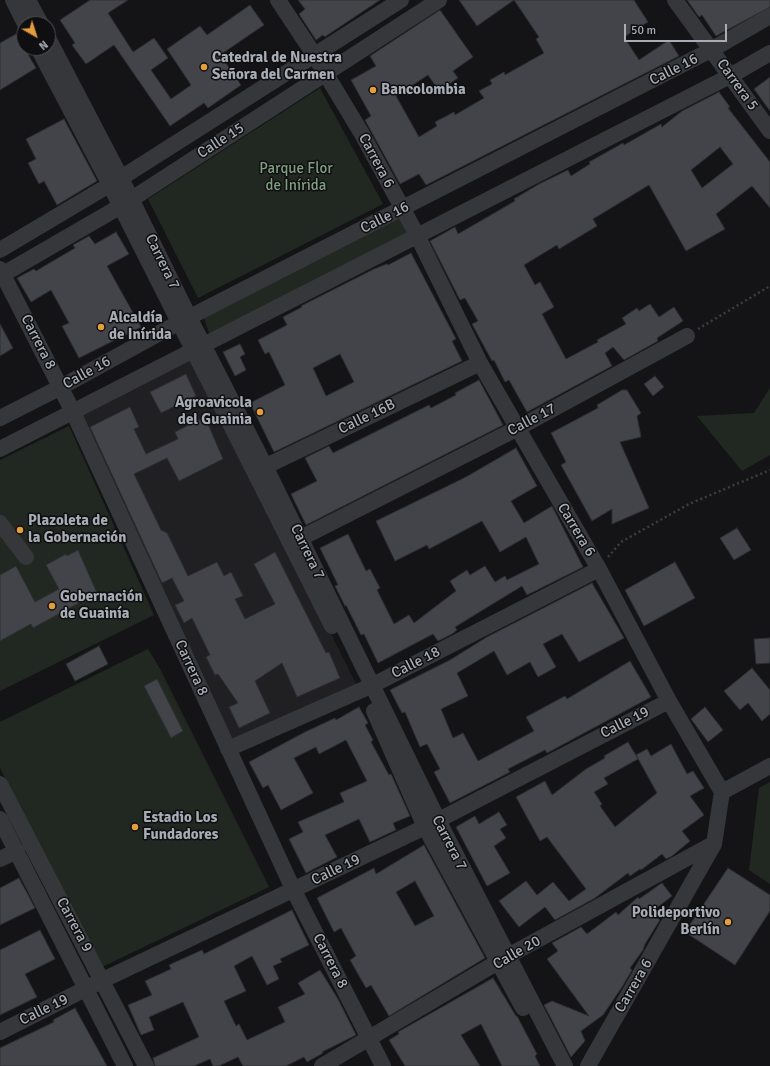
<!DOCTYPE html>
<meta charset="utf-8">
<style>
body{margin:0}
#map{position:relative;width:770px;height:1066px;overflow:hidden;background:#141416;font-family:Signika,sans-serif}
canvas{display:block}
.north{position:absolute;left:16px;top:16px;width:40px;height:40px;box-sizing:border-box;background:#0f0f11;border:1px solid #4c4e53;border-radius:50%;rotate:141deg;font-size:11px;font-weight:700;line-height:16px;text-align:center;color:#a7acb5}
.north::after{content:'';display:block;margin:auto;width:14px;height:18px;background:#e59e3d;clip-path:polygon(50% 0,100% 100%,50% 72%,0 100%)}
.scale{position:absolute;left:624px;top:24px;width:103px;height:18px;box-sizing:border-box;border:2px solid #a7acb5;border-top:0;padding-left:5px;font-size:12px;line-height:14px;white-space:nowrap;color:#a7acb5;-webkit-text-stroke:3px #0f0f11;paint-order:stroke}
</style>
<div id="map">
<canvas width="770" height="1066"></canvas>
<div class="north">N</div>
<div class="scale">50 m</div>
</div>
<script>
const g = document.querySelector('canvas').getContext('2d');
g.lineJoin = 'round';
function fill(path, color) {
  g.fillStyle = color;
  g.fill(path, 'evenodd');
}
function poly(rows) {
  const path = new Path2D();
  for (const r of rows) {
    path.moveTo(r[0], r[1]);
    for (let i = 2; i < r.length; i += 2) path.lineTo(r[i], r[i + 1]);
  }
  return path;
}
function trace(path, color, width, dash) {
  g.strokeStyle = color;
  g.lineWidth = width;
  g.lineCap = dash ? 'butt' : 'round';
  g.setLineDash(dash || []);
  g.stroke(path);
}
function label(font, color, halo, rows, align = 'center') {
  g.font = font + ' Signika,sans-serif';
  g.lineWidth = 3;
  g.setLineDash([]);
  g.textBaseline = 'middle';
  g.strokeStyle = halo;
  g.fillStyle = color;
  for (const [text, x, y, turn = 0] of rows) {
    g.save();
    g.translate(x, y);
    g.rotate((+turn || 0) * Math.PI / 180);
    g.textAlign = isNaN(turn) ? turn : align;
    if (halo) g.strokeText(text, 0, 0);
    g.fillText(text, 0, 0);
    g.restore();
  }
}
const built = poly([
 [193,358,358,688,228,751,71,418]
]);
const green = poly([
 [320,88,383,204,198,298,148,199],
 [402,213,414,235,211,338,202,313],
 [770,388,770,455,742,471,697,416,754,413],
 [69,426,154,615,0,691,0,460],
 [71,584,80,602,33,627],
 [148,649,160,669,269,887,102,967,0,768,0,722],
 [770,782,770,884,749,870,759,788]
]);
const building = poly([
 [90,0,128,0,108,13,133,52,154,38,168,58,151,70,171,99,191,85,167,49,200,26,207,35,250,5,264,25,220,55,241,85,208,108,204,103,170,126,114,45,86,64,72,45,75,43,60,20,90,0],
 [298,0,380,0,326,36,325,37,323,35,316,40,299,14,305,9,298,0],
 [459,0,634,0,648,22,624,37,639,60,669,40,679,56,426,185,419,174,400,184,365,120,371,116,351,80,376,66,370,56,440,10,473,57,453,71,458,78,439,91,428,75,396,96,419,137,437,126,435,122,454,112,455,115,484,98,479,91,492,84,490,80,504,72,505,75,544,53,536,39,539,37,514,0,477,26,459,0],
 [687,0,770,0,770,7,716,36,702,15,699,17,687,0],
 [16,34,36,68,0,90,0,43,16,34],
 [770,77,770,111,754,89,770,77],
 [719,92,730,107,728,108,770,162,770,208,752,186,716,214,725,229,686,251,649,185,593,219,597,226,559,249,557,245,524,265,535,285,540,282,554,307,542,314,566,359,598,342,597,340,626,324,622,318,637,308,639,311,650,304,659,317,674,307,683,321,657,338,658,341,624,360,613,347,605,353,612,366,527,412,509,380,505,382,494,360,492,361,472,324,478,321,465,298,460,300,430,241,455,227,458,234,515,201,514,199,539,184,568,170,571,176,590,164,589,162,623,143,624,145,661,124,662,127,682,111,719,92],
 [720,147,733,164,702,188,691,170,720,147],
 [64,119,97,181,57,205,44,181,39,184,28,163,36,159,26,139,64,119],
 [116,232,129,254,107,266,141,327,79,358,62,326,69,323,51,290,31,302,17,278,34,269,36,271,75,248,73,245,89,236,95,244,116,232],
 [411,253,456,339,452,341,462,361,274,452,250,403,285,385,269,352,265,354,258,340,287,325,283,317,302,307,301,306,374,269,387,264,388,265,411,253],
 [340,354,354,382,326,396,313,368,340,354],
 [0,324,13,348,0,356,0,324],
 [240,344,245,354,240,357,246,370,235,376,223,352,240,344],
 [186,374,196,396,161,413,150,392,186,374],
 [655,376,664,387,653,396,644,384,655,376],
 [479,380,503,425,306,525,291,494,317,481,305,458,329,446,333,453,429,405,431,408,456,395,455,393,479,380],
 [622,390,627,390,641,413,637,416,641,437,620,442,649,508,612,524,612,509,592,521,561,465,566,462,551,433,598,408,597,405,622,390],
 [130,407,139,427,134,429,146,454,178,439,175,432,205,417,223,459,179,481,167,458,134,474,161,530,167,533,188,576,217,562,224,576,231,572,243,596,235,599,245,619,275,604,254,564,275,552,326,653,329,652,340,678,297,697,282,663,255,681,270,713,239,728,229,707,238,703,218,674,215,675,206,657,210,655,192,618,184,623,175,605,184,601,172,578,162,583,90,427,130,407],
 [516,448,537,486,511,501,524,523,552,506,583,567,527,595,522,586,455,627,457,630,452,634,438,641,433,634,378,663,364,634,361,635,346,605,345,606,335,586,338,585,320,548,348,534,366,571,370,569,380,588,377,590,394,624,409,615,414,623,456,591,450,581,467,570,470,575,485,566,495,582,505,576,507,580,539,564,526,537,500,552,482,521,429,549,427,545,395,561,376,521,466,477,516,448],
 [737,528,751,550,734,560,720,538,737,528],
 [78,550,97,593,33,628,31,624,0,641,0,575,16,566,35,602,59,589,46,565,66,554,67,556,78,550],
 [675,562,695,598,644,626,625,590,675,562],
 [592,583,624,638,579,662,562,634,543,644,556,667,538,677,530,662,507,675,494,651,457,673,468,696,441,709,453,738,463,733,478,761,534,731,526,717,565,696,567,699,630,661,651,697,547,753,545,750,508,769,510,772,450,803,434,772,440,769,427,744,420,747,405,712,402,713,390,690,450,660,487,637,592,583],
 [770,638,770,663,756,664,754,639,770,638],
 [99,646,108,664,75,681,66,664,99,646],
 [752,668,770,690,770,714,762,721,748,703,740,710,724,691,752,668],
 [157,679,183,731,171,738,144,686,157,679],
 [359,707,368,723,365,725,373,740,371,742,389,775,391,774,410,816,393,823,396,830,370,842,359,819,325,835,337,857,306,873,289,839,303,832,298,822,344,802,340,793,367,781,346,740,319,754,316,747,294,758,313,793,281,810,268,785,263,788,249,762,305,732,335,718,336,720,359,707],
 [705,707,723,730,708,742,691,719,705,707],
 [628,742,638,759,604,778,608,784,594,792,602,804,600,806,615,827,657,793,636,755,647,749,651,756,671,744,687,774,693,771,704,788,690,796,704,815,682,831,690,841,672,856,666,859,662,854,641,870,640,869,630,876,628,873,595,898,555,920,545,907,519,927,499,901,526,881,537,895,553,882,569,901,586,889,547,837,540,841,516,797,545,781,552,795,586,769,605,758,604,756,628,742],
 [499,812,507,825,500,829,506,838,494,846,510,873,487,886,456,827,475,816,479,824,499,812],
 [424,845,485,958,389,1016,371,985,366,988,350,960,356,956,341,928,334,932,317,898,374,868,376,874,424,845],
 [415,881,434,916,415,926,396,892,415,881],
 [728,868,770,895,770,911,735,965,685,932,728,868],
 [19,878,35,908,0,925,0,888,19,878],
 [662,883,672,896,650,913,660,920,645,944,643,950,630,968,632,970,622,987,603,1015,581,1031,585,1041,571,1057,544,1005,552,1001,589,1016,547,959,558,951,552,943,581,927,587,934,616,912,618,915,638,897,639,899,662,883],
 [292,910,309,945,280,959,282,962,273,966,279,979,267,985,252,956,234,966,246,991,224,1001,236,1026,239,1024,247,1040,285,1022,278,1007,305,994,298,983,320,970,338,999,356,1035,322,1052,323,1053,307,1062,304,1057,286,1066,243,1066,238,1057,219,1066,213,1066,210,1059,194,1066,155,1066,153,1058,199,1037,183,1002,149,1017,154,1030,141,1035,128,1005,152,995,145,981,171,969,169,965,202,950,204,954,292,910],
 [40,930,55,959,25,974,37,997,0,1015,0,950,40,930],
 [493,978,516,1016,517,1016,537,1054,535,1056,540,1066,502,1066,481,1024,461,1035,480,1066,405,1066,389,1040,399,1034,398,1032,493,978],
 [75,1008,107,1066,0,1066,0,1048,54,1022,53,1020,75,1008]
]);
const path = poly([
 [698,329,770,286],
 [608,557,621,542,689,504,770,470]
]);
const minor = poly([
 [13,0,25,24],
 [28,0,41,24],
 [278,0,315,56,362,134,417,235,480,363,599,569,669,701,722,792,714,844,588,1066],
 [675,0,770,131],
 [48,38,121,178,189,317,265,466,438,820,565,1066],
 [38,48,110,185,332,626],
 [0,250,121,178,401,0],
 [0,269,73,412,294,891,383,1066],
 [0,276,121,206,439,0],
 [0,418,61,387,178,323,711,50,770,16],
 [0,449,730,76,770,53],
 [256,471,480,363],
 [0,523,26,557],
 [291,543,518,428,687,336],
 [374,711,425,827,523,1008],
 [228,749,373,685,599,569],
 [0,784,146,1066],
 [722,792,770,766],
 [0,819,125,1066],
 [0,859,17,851],
 [0,1032,103,980,425,827,669,701],
 [322,1066,508,956,713,844]
]);
const markers = [
 [204,67,4,"#e59e3d"],
 [373,90,4,"#e59e3d"],
 [101,327,4,"#e59e3d"],
 [260,412,4,"#e59e3d"],
 [20,530,4,"#e59e3d"],
 [52,606,4,"#e59e3d"],
 [135,827,4,"#e59e3d"],
 [728,922,4,"#e59e3d"]
];
const poiNames = [
 ["Catedral de Nuestra",212,58],
 ["Señora del Carmen",212,75],
 ["Bancolombia",381,90],
 ["Alcaldía",109,318],
 ["de Inírida",109,335],
 ["Agroavicola",252,403,"right"],
 ["del Guainia",252,420,"right"],
 ["Plazoleta de",28,521],
 ["la Gobernación",28,538],
 ["Gobernación",60,597],
 ["de Guainía",60,614],
 ["Estadio Los",143,818],
 ["Fundadores",143,835],
 ["Polideportivo",720,913,"right"],
 ["Berlín",720,930,"right"]
];
const streetNames = [
 ["Calle 16",674,70,-27],
 ["Carrera 5",737,85,54],
 ["Calle 15",221,141,-33],
 ["Carrera 6",376,161,62],
 ["Calle 16",385,218,-27],
 ["Carrera 7",162,262,64],
 ["Carrera 8",38,342,63],
 ["Calle 16",87,373,-29],
 ["Calle 16B",367,417,-26],
 ["Calle 17",532,420,-28],
 ["Carrera 6",576,530,59],
 ["Carrera 7",307,552,64],
 ["Calle 18",416,663,-27],
 ["Carrera 8",191,668,65],
 ["Calle 19",625,723,-27],
 ["Carrera 7",449,843,63],
 ["Calle 19",336,870,-26],
 ["Carrera 9",74,925,62],
 ["Calle 20",517,953,-30],
 ["Carrera 8",330,961,63],
 ["Carrera 6",634,986,-60],
 ["Calle 19",44,1010,-26]
];
const parkNames = [
 ["Parque Flor",296,169],
 ["de Inírida",296,186]
];
fill(built, '#202023');
fill(green, '#212821');
fill(building, '#434449');
trace(building, '#2e2e32', 1);
trace(path, '#3b3e41', 2.5, [2, 3]);
trace(minor, '#35373a', 16);
for (const [x, y, r, color] of markers) {
  const dot = new Path2D();
  dot.arc(x, y, r, 0, 2 * Math.PI);
  g.fillStyle = color;
  g.fill(dot);
  trace(dot, '#0f0f11', 1.5);
}
label('bold 15px', '#a7acb5', '#0f0f11', poiNames, 'left');
label('15px', '#a7acb5', '#0f0f11', streetNames);
label('15px', '#809f7f', '#0f0f11', parkNames);
</script>
